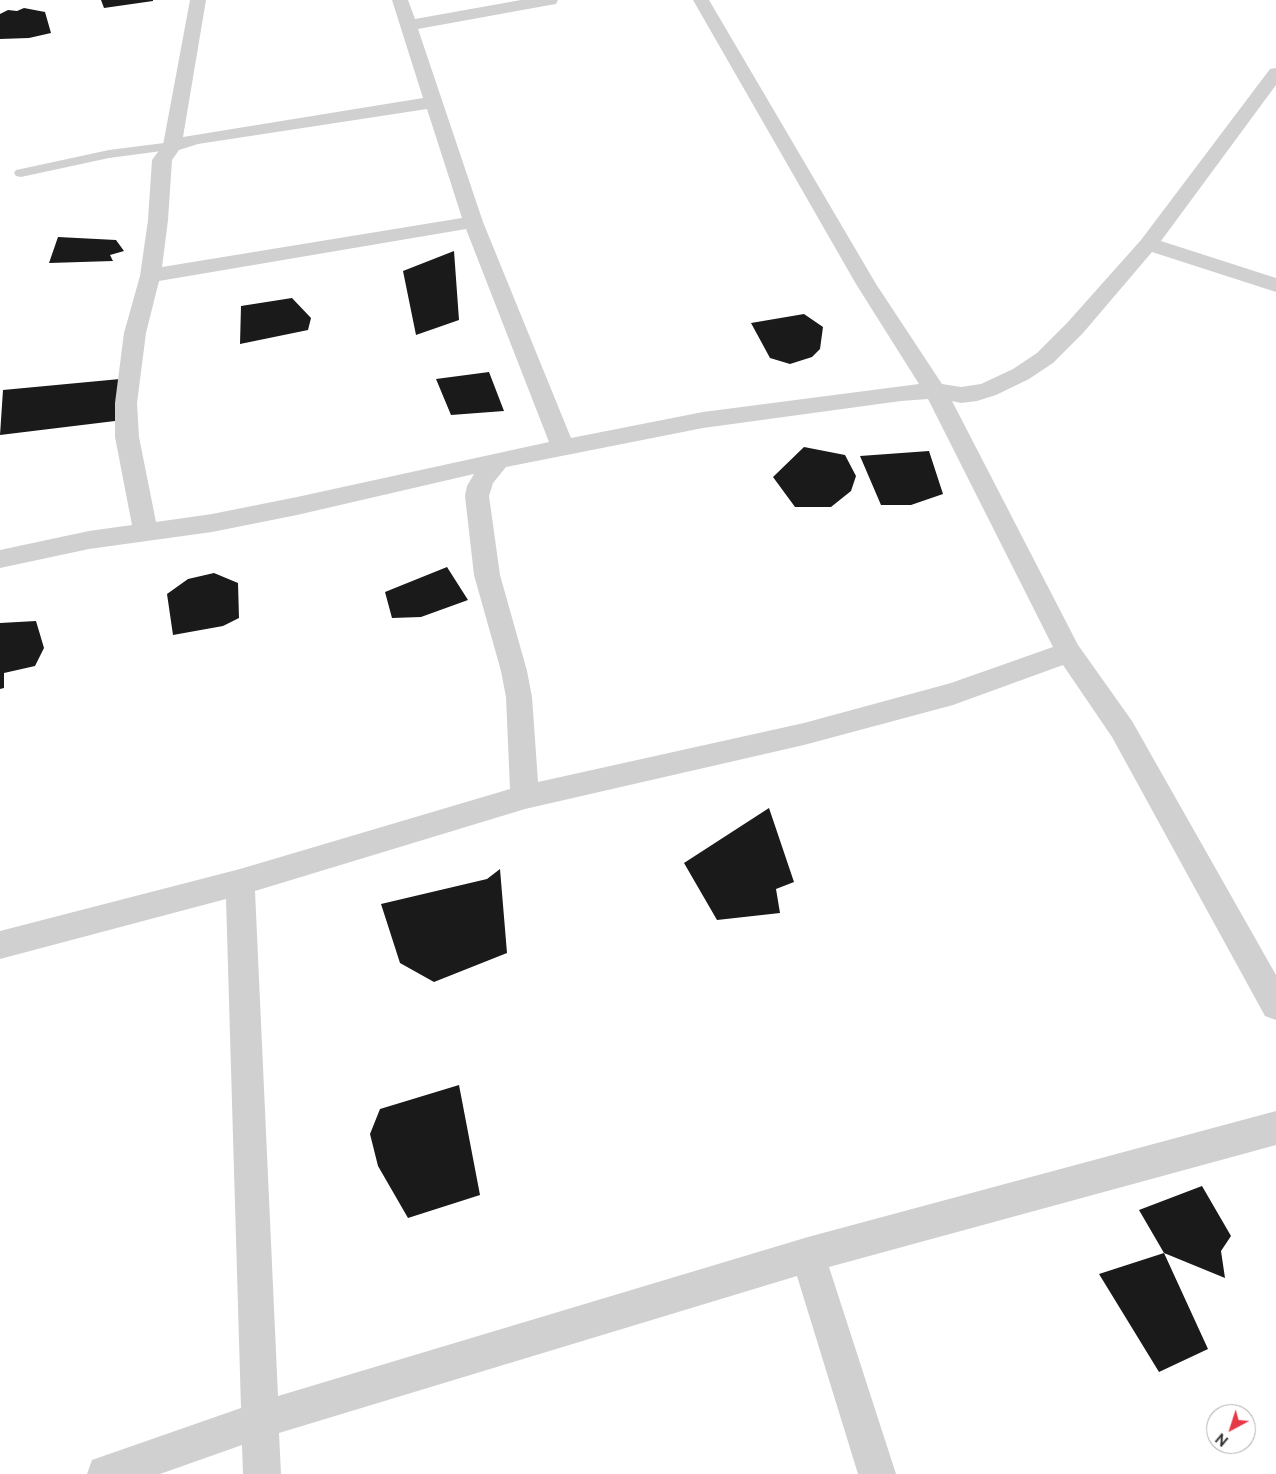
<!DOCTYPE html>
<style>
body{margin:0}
#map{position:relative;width:1276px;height:1474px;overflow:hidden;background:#fff;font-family:Raleway,sans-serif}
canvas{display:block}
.north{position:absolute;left:1206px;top:1404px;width:50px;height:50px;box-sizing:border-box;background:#fff;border:1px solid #adadad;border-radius:50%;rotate:220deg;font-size:14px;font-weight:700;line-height:20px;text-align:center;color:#333}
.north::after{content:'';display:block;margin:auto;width:18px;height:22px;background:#e63946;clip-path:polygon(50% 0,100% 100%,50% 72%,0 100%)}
</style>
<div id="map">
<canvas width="1276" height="1474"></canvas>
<div class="north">N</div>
</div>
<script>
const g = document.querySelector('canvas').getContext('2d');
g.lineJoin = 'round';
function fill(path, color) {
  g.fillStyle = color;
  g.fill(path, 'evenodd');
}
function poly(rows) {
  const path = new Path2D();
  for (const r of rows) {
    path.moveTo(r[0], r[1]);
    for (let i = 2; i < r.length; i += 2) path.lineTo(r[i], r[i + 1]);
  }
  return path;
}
const building = poly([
 [101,0,153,0,153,1,104,8],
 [24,8,45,12,51,33,29,38,0,39,0,14,8,10,17,11],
 [58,237,116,240,124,251,110,255,113,261,49,263],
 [454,251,459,320,416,335,403,271],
 [292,298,311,318,308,330,240,344,241,306],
 [804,314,823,327,820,349,812,357,790,364,770,358,751,323],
 [489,372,504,411,451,415,436,379],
 [120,379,115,421,0,435,3,390],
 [804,447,845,455,856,476,851,491,831,507,795,507,773,477],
 [929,451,943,494,911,505,881,505,860,456],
 [447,567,468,600,421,617,392,618,385,592],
 [214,573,238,583,239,618,223,626,173,635,167,594,188,579],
 [36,621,44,648,35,666,4,673,4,688,0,689,0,623],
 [769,808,794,882,776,889,780,913,717,920,684,863],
 [500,869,507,953,434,982,400,963,381,904,487,879],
 [459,1085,480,1195,408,1218,378,1166,370,1134,380,1109],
 [1202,1186,1231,1236,1221,1251,1225,1278,1164,1253,1208,1349,1159,1372,1099,1274,1164,1253,1139,1210]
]);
const lane = poly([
 [172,142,177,143,179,146,177,149,109,158,21,177,16,176,14,173,16,170,21,169,109,150,172,142]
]);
const street = poly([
 [190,0,206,0,183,137,423,98,392,0,408,0,415,19,521,0,558,0,556,4,550,5,418,29,483,222,571,438,703,412,919,384,856,284,693,0,709,0,876,284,942,384,961,387,981,384,1013,369,1037,353,1067,323,1141,240,1270,69,1276,68,1276,85,1161,241,1276,278,1276,292,1152,252,1083,333,1053,363,1029,379,996,395,977,401,961,403,952,401,1078,645,1132,721,1276,975,1276,1020,1265,1016,1112,737,1063,665,953,705,804,745,525,809,255,891,278,1396,808,1237,1276,1111,1276,1145,829,1267,896,1474,858,1474,797,1276,279,1433,281,1474,243,1474,242,1445,160,1474,87,1474,92,1460,241,1408,226,899,0,959,0,931,240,869,510,789,506,697,501,671,474,575,465,496,467,486,474,474,297,515,212,532,89,549,0,568,0,550,89,531,132,525,115,437,115,403,124,333,140,276,148,220,152,160,163,145,190,0],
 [427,109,462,218,162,267,168,220,172,160,179,150,198,144,427,109],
 [466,229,549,442,297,497,212,514,156,522,139,437,137,403,146,333,159,281,466,229],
 [928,399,1053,647,951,683,804,723,538,782,532,697,527,671,500,575,489,496,493,483,506,467,703,428,901,401,928,399]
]);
fill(building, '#1a1a1a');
fill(lane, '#d0d0d0');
fill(street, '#d0d0d0');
</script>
